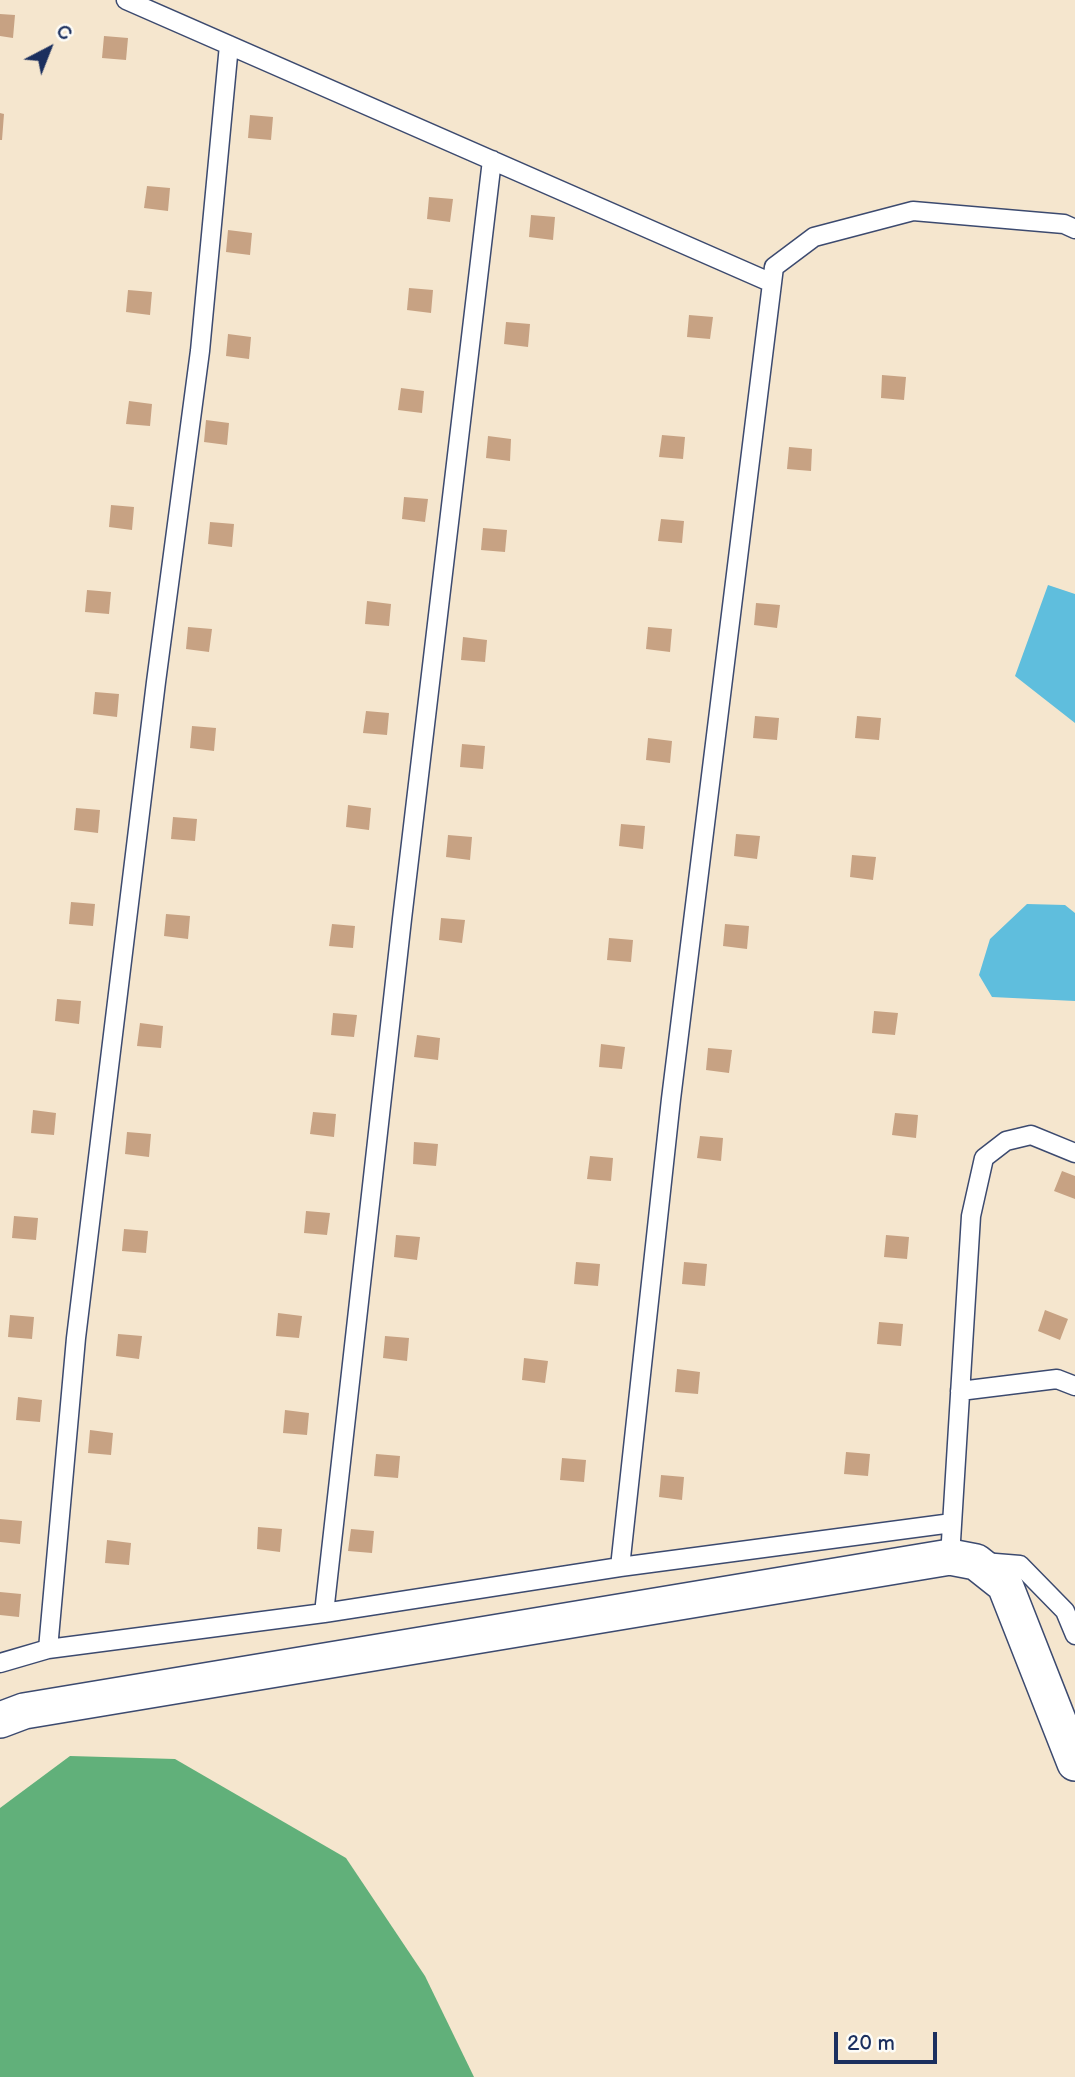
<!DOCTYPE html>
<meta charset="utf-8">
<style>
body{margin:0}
#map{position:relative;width:1075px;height:2077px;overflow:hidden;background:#f5e6ce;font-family:"Balsamiq Sans",sans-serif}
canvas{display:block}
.north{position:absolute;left:14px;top:14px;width:70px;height:70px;-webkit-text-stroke:5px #fdfcf7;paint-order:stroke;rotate:42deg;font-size:19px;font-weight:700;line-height:28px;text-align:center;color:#1b2f5e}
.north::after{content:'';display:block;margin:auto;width:24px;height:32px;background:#1b2f5e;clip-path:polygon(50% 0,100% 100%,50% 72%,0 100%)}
.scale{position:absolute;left:834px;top:2032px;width:103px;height:32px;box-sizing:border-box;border:4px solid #1b2f5e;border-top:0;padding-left:9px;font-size:21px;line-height:24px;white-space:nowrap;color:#1b2f5e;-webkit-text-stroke:5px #fdfcf7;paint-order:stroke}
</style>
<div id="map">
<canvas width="1075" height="2077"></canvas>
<div class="north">С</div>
<div class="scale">20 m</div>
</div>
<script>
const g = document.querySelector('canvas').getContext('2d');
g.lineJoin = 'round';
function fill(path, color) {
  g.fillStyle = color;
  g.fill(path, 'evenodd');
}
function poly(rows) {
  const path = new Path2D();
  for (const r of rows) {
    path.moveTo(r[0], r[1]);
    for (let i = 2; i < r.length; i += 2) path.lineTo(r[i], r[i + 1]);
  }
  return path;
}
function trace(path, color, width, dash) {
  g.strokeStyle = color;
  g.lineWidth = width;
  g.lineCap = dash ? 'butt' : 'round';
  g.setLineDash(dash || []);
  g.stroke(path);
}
const forest = poly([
 [70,1756,175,1759,346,1858,425,1976,474,2077,0,2077,0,1808]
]);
const water = poly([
 [1048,585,1075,594,1075,723,1015,676],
 [1027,904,1065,905,1075,913,1075,1001,992,997,979,975,990,939]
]);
const building = poly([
 [0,14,15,15,13,38,0,36],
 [104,36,128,38,126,60,102,58],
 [0,113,4,114,2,140,0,140],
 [250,115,273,117,271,140,248,138],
 [147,186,170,188,168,211,144,208],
 [429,197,453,199,450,222,427,219],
 [531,215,555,217,553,240,529,237],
 [228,230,252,233,250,255,226,252],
 [409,288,433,290,431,313,407,310],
 [128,290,152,292,150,315,126,312],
 [689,315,713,317,710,339,687,337],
 [506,322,530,324,528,347,504,344],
 [228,334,251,337,249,359,226,356],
 [882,375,906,377,904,400,881,398],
 [401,388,424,391,422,413,398,410],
 [129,401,152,404,150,426,126,424],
 [206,420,229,423,227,445,204,442],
 [662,435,685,437,683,459,659,457],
 [488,436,511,439,510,461,486,458],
 [789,447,812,449,811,471,787,469],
 [404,497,428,499,425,522,402,519],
 [111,505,134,507,132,530,109,527],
 [661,519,684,521,682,543,658,541],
 [210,522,234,524,232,547,208,544],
 [483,528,507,530,505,552,481,550],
 [87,590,111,592,109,614,85,612],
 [367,601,391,604,389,626,365,624],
 [756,603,780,605,777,628,754,625],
 [188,627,212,629,209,652,186,649],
 [648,627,672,629,670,652,646,649],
 [463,637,487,640,485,662,461,660],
 [95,692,119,694,117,717,93,714],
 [366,711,389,713,387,735,363,733],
 [755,716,779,718,777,740,753,738],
 [857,716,881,718,879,740,855,738],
 [192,726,216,728,214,751,190,748],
 [648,738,672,741,670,763,646,760],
 [462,744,485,746,483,769,460,767],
 [348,805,371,808,369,830,346,827],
 [76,808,100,810,98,833,74,830],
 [173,817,197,819,195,841,171,839],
 [621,824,645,826,643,849,619,846],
 [736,834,760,836,757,859,734,856],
 [448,835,472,837,470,860,446,857],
 [852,855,876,857,873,880,850,877],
 [71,902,95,904,93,926,69,924],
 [166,914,190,916,188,939,164,936],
 [441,918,465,920,462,943,439,940],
 [332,924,355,926,353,948,329,946],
 [725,924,749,926,747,949,723,946],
 [609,938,633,940,631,962,607,960],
 [57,999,81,1001,79,1024,55,1021],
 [874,1011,898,1013,895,1035,872,1033],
 [333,1013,357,1015,354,1037,331,1035],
 [140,1023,163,1026,161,1048,137,1046],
 [417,1035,440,1038,438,1060,414,1057],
 [601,1044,625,1047,622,1069,599,1067],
 [708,1048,732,1050,729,1073,706,1070],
 [33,1110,56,1113,54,1135,31,1133],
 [313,1112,336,1114,334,1137,310,1134],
 [895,1113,918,1115,916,1138,892,1135],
 [127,1132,151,1134,149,1157,125,1154],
 [700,1136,723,1138,721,1161,697,1158],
 [414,1142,438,1144,436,1166,413,1164],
 [590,1156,613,1158,611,1181,587,1179],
 [1062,1171,1075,1176,1075,1199,1054,1191],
 [306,1211,330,1213,327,1235,304,1233],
 [14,1216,38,1218,36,1240,12,1238],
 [124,1229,148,1231,146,1253,122,1251],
 [396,1235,420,1237,417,1260,394,1257],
 [886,1235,909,1237,907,1259,884,1257],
 [576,1262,600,1264,598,1286,574,1284],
 [684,1262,707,1264,705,1286,682,1284],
 [1045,1310,1068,1319,1060,1340,1038,1331],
 [278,1313,302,1316,299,1338,276,1336],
 [10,1315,34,1317,32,1339,8,1337],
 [879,1322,903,1324,901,1346,877,1344],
 [118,1334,142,1336,139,1359,116,1356],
 [385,1336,409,1338,407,1361,383,1358],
 [524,1358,548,1361,545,1383,522,1380],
 [677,1369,700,1372,698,1394,675,1392],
 [18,1397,42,1400,40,1422,16,1420],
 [285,1410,309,1413,307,1435,283,1433],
 [90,1430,113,1433,111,1455,88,1453],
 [846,1452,870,1454,868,1476,844,1474],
 [376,1454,400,1456,398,1478,374,1476],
 [562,1458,586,1460,584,1482,560,1480],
 [661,1475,684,1477,682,1500,659,1497],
 [0,1519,22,1521,20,1544,0,1542],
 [258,1527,282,1529,280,1552,257,1549],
 [351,1529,374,1531,372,1553,348,1551],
 [107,1540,131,1543,129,1565,105,1563],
 [0,1592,21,1594,19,1617,0,1615]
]);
const service = poly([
 [126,0,772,283],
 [960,1391,1057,1379,1075,1386],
 [950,1557,971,1216,984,1158,1006,1141,1031,1135,1075,1153],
 [983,1562,1020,1565,1065,1611,1075,1635],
 [620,1567,671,1099,774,267,814,237,913,211,1064,224,1075,229],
 [324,1613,402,919,492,160],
 [48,1649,76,1338,156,682,200,351,229,45],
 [0,1663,48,1649,324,1613,620,1567,952,1523]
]);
const minor = poly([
 [0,1720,24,1711,950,1557,976,1562,1005,1585,1075,1763]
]);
fill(forest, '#61b07a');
fill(water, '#5fbedd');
fill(building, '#c7a283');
trace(service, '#3c4a6f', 21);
trace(minor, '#3c4a6f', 38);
trace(service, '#fff', 18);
trace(minor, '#fff', 35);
</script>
